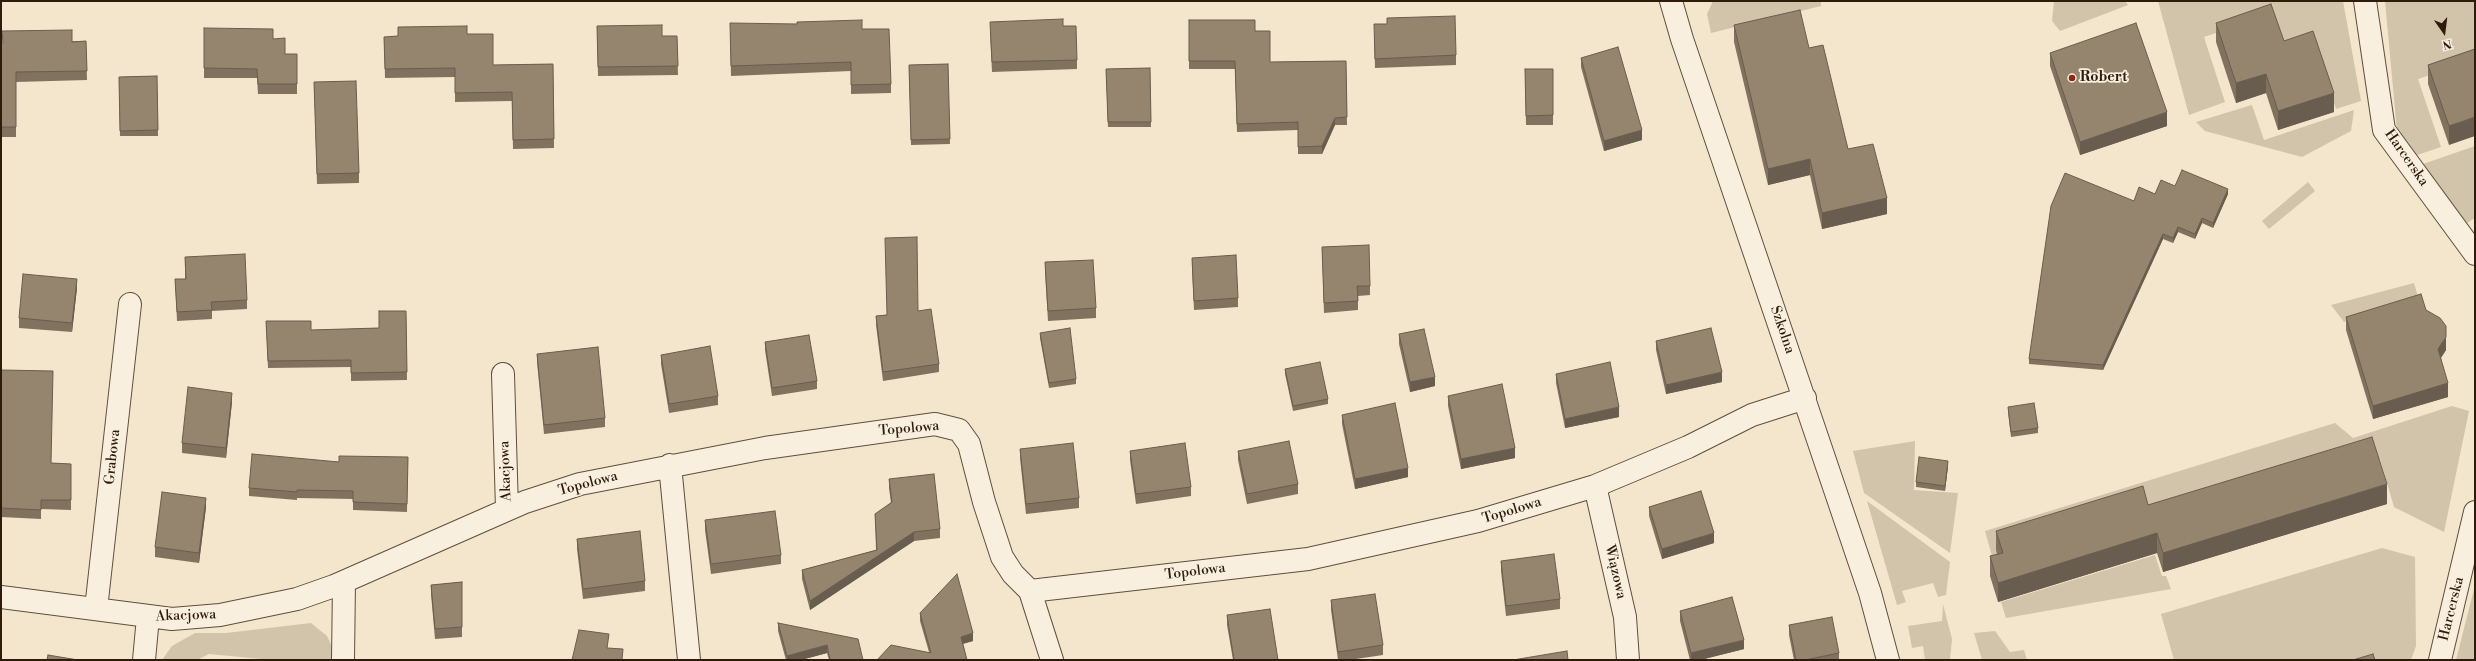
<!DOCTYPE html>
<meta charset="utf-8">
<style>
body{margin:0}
#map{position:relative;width:2476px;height:661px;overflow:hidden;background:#f4e6cc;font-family:"Libre Bodoni",serif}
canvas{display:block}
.frame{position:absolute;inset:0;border:2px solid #2e1b0b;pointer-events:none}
.north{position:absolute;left:2424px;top:12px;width:40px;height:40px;-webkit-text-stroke:3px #f8efde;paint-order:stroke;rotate:166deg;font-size:11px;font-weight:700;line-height:16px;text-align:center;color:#2e1b0b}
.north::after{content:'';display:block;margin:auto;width:14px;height:18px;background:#2e1b0b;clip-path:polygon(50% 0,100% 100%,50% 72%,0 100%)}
</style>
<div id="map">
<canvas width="2476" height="661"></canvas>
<div class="frame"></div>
<div class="north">N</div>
</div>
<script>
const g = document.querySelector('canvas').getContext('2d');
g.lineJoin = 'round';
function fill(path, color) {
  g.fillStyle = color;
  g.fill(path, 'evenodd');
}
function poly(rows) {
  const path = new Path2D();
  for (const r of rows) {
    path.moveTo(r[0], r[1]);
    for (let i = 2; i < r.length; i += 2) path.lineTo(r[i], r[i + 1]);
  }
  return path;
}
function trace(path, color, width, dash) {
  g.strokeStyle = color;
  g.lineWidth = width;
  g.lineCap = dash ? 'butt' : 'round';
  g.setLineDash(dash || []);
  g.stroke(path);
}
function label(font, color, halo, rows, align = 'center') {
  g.font = font + ' "Libre Bodoni",serif';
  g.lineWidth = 3.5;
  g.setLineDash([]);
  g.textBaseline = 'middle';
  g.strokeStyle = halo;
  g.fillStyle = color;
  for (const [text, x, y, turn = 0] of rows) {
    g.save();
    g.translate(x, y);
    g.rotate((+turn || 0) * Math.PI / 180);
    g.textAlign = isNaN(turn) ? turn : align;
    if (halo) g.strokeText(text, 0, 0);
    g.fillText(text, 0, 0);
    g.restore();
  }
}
const green = poly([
 [1713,1,1821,1,1821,6,1711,33,1707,14],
 [2054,1,2125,1,2128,5,2060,31,2052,21],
 [2158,1,2343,1,2361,101,2336,109,2313,39,2282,49,2270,15,2204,37,2225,102,2189,115],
 [2385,1,2475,1,2475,60,2418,79,2441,147,2414,156,2397,131],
 [2252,105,2264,140,2354,110,2351,131,2302,157,2205,131,2196,122],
 [2475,146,2475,218,2467,223,2423,164],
 [2308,182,2315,191,2269,229,2262,221],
 [2414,283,2419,300,2344,322,2331,305],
 [2452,406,2469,411,2444,532,2394,507,2380,459,2158,525,1992,556,1985,531,2335,423,2353,438],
 [1915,441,1914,490,1958,493,1950,553,1864,493,1853,451],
 [1867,501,1950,562,1946,595,1938,597,1933,583,1902,591,1906,602,1897,605],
 [2382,548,2415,557,2416,646,2411,660,2174,660,2161,614],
 [2155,555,2162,576,2166,576,2171,589,2006,618,2001,602],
 [2475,585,2475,660,2456,660],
 [1943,604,1952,639,1950,660,1925,660,1923,646,1912,648,1908,626,1942,621],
 [311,623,327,636,335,653,334,660,272,660,209,654,197,660,162,660,172,646,195,633,226,633],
 [1995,631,2010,652,2024,650,2027,660,1982,660,1974,633]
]);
const minor = poly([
 [1671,1,1682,39,1870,593,1888,660],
 [2365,1,2384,130,2475,254],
 [503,374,507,509],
 [670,465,689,660],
 [1595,486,1625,617,1628,660],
 [1030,591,1052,660],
 [1,597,172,619,220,615,297,599,334,586,525,502,580,484,765,448,935,424,959,430,969,444,984,502,1002,557,1013,574,1030,591,1308,559,1478,521,1595,486,1688,447,1752,415,1805,398],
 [96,609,130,304],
 [144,660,148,617],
 [343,660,344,582],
 [2440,660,2475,512]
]);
const wall = poly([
 [1387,18,1456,55,1456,65,1375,68,1374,34,1387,24],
 [1189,20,1255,31,1270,62,1346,61,1347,125,1335,125,1322,154,1298,154,1298,130,1237,132,1235,69,1189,69],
 [2216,23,2284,41,2334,112,2278,130,2266,93,2236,103,2216,42],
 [1734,25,1809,48,1848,149,1887,214,1822,229,1810,175,1768,185,1734,42],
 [597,26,662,36,677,36,678,75,598,76],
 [1063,26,1077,60,1077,69,992,72,990,31],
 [204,28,273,39,285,54,297,54,297,94,258,94,257,78,204,78],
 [862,29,891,84,891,93,851,94,851,71,731,76,730,32],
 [467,34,493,65,553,64,554,148,513,149,512,101,455,102,455,77,385,78,384,37],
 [86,41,87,80,16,82,16,137,1,137,1,43],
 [2475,49,2449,145,2428,84,2428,65],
 [2050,53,2167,126,2080,155,2050,66],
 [1581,58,1642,140,1604,151,1581,67],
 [948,64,950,144,911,145,909,65],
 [1150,68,1151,127,1108,127,1106,69],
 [1525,69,1553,69,1553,125,1526,125],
 [157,76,158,136,120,136,119,77],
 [314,82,359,173,359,183,317,184],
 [2155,194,2228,194,2213,228,2202,223,2195,239,2178,232,2173,243,2163,239,2103,370,2029,364,2029,359,2134,201],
 [1322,247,1370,286,1370,295,1358,296,1358,310,1324,313],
 [185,257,247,300,247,309,212,311,212,319,177,321,175,279,185,279],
 [1192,258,1238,298,1238,307,1194,310,1192,267],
 [1045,262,1096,308,1096,318,1048,321,1045,272],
 [77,288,72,332,19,328,19,318],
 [2426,310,2446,350,2441,358,2448,397,2373,419,2346,330,2346,317],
 [406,311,407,380,351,381,351,367,268,368,266,321,311,330,379,328],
 [918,311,939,364,939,372,883,381,876,325,876,316],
 [1040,333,1076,379,1076,384,1049,388,1040,338],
 [1399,334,1435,386,1410,392,1399,344],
 [1656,341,1722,382,1666,394,1656,350],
 [765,342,817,381,817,389,772,396,765,350],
 [537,354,605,418,605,427,544,434,537,362],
 [661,355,718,396,718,405,669,413,661,364],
 [1285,369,1328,399,1328,404,1293,411,1285,374],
 [1,370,51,463,71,464,71,510,41,509,41,519,1,517],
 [1556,374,1619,417,1565,428,1556,383],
 [1448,396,1515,458,1461,469,1448,406],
 [232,402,226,458,182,453,182,443],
 [2008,407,2038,428,2038,433,2011,437,2008,412],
 [1342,415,1408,477,1355,489,1342,424],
 [1020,449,1079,498,1079,508,1026,514,1020,458],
 [1130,451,1191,487,1191,496,1136,504,1130,460],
 [1238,451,1298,484,1298,494,1247,504,1238,460],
 [408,457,407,512,353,510,353,499,297,498,297,500,249,496,249,488,339,462],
 [1948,466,1945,491,1916,487,1916,482],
 [889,479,940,529,940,538,914,541,810,610,802,579,802,570,876,550,875,514,891,503,889,488],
 [2387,504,2163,572,2157,553,1998,602,1990,576,1990,556,1997,554,1996,550,1996,531,2148,505],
 [206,507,199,563,155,557,155,547],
 [1649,507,1714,543,1662,559,1649,516],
 [705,520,781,555,781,564,711,574,705,530],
 [577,539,645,581,645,591,583,599,577,549],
 [1501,561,1560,599,1560,609,1506,616,1501,571],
 [462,582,462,637,435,639,431,594,431,585],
 [1331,600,1383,645,1383,655,1349,660,1338,660,1331,610],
 [1680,611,1744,649,1700,660,1690,660,1680,621],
 [920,613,973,641,963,644,967,660,929,652,920,621],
 [1227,615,1278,660,1233,660,1227,625],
 [778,623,863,660,829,660,827,653,801,660,786,660,778,631],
 [1789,625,1839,653,1839,660,1794,660,1789,635]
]);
const shadedWall = poly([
 [2266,74,2266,93,2236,103,2236,83],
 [2334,93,2334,112,2278,130,2278,111],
 [2167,112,2167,126,2080,155,2080,142],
 [2475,117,2475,136,2449,145,2449,126],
 [1335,118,1335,125,1322,154,1322,146],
 [1642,130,1642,140,1604,151,1604,141],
 [1810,159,1810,175,1768,185,1768,169],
 [2228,189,2228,194,2213,228,2213,223],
 [1887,198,1887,214,1822,229,1822,213],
 [2202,218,2202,223,2195,239,2195,234],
 [2178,227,2178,232,2173,243,2173,238],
 [2163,234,2163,239,2103,370,2103,365],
 [77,279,77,288,72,332,72,323],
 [2446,337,2446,350,2438,362,2438,349],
 [1722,372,1722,382,1666,394,1666,385],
 [1435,377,1435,386,1410,392,1410,382],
 [2448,383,2448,397,2373,419,2373,406],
 [232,393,232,402,226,458,226,448],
 [1619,407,1619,417,1565,428,1565,419],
 [1515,448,1515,458,1461,469,1461,459],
 [1948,461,1948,466,1945,491,1945,486],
 [1408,468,1408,477,1355,489,1355,479],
 [2387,484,2387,504,2163,572,2163,553],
 [206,498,206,507,199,563,199,553],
 [914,532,914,541,810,610,810,601],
 [1714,533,1714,543,1662,559,1662,549],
 [2157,533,2157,553,1998,602,1998,583],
 [973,633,973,641,961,644,961,637],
 [1744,640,1744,649,1700,660,1691,660,1691,653],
 [827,645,827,653,801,660,787,660,787,656]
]);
const building = poly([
 [2271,4,2284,41,2313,31,2334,93,2278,111,2266,74,2236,83,2216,23,2271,4],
 [1800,10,1809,48,1823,45,1848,149,1873,144,1887,198,1822,213,1810,159,1768,169,1734,25,1800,10],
 [1455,16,1456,55,1375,59,1374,24,1387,24,1387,18,1455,16],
 [1063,19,1063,26,1076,26,1077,60,992,62,990,22,1063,19],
 [862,20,862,29,889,29,891,84,851,85,851,62,731,66,730,23,797,24,797,22,862,20],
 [1189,20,1255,20,1255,31,1270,31,1270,62,1346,61,1347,117,1335,118,1322,146,1298,147,1298,122,1237,124,1235,61,1189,61,1189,20],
 [2136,23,2167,112,2080,142,2050,53,2136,23],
 [662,25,662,36,677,36,678,66,598,67,597,26,662,25],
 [467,26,467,34,493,34,493,65,553,64,554,139,513,140,512,92,455,93,455,68,385,69,384,37,398,36,398,27,467,26],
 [204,28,273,29,273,39,285,38,285,54,297,54,297,84,258,84,257,69,204,68,204,28],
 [72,30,72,42,86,41,87,71,16,72,16,127,1,127,1,43,3,43,2,31,72,30],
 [1618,47,1642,130,1604,141,1581,58,1618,47],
 [2475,49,2475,117,2449,126,2428,65,2475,49],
 [948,64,950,139,911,140,909,65,948,64],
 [1150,68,1151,122,1108,122,1106,69,1150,68],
 [1525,69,1553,69,1553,115,1526,116,1525,69],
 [157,76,158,130,120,131,119,77,157,76],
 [356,81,359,173,317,174,314,82,356,81],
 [2182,170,2228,189,2213,223,2202,218,2195,234,2178,227,2173,238,2163,234,2103,365,2029,359,2051,206,2065,173,2134,201,2139,187,2155,194,2161,180,2175,186,2182,170],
 [917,237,918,311,931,309,939,364,883,372,876,316,887,315,885,238,917,237],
 [1369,245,1370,286,1357,286,1358,301,1324,303,1322,247,1369,245],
 [245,254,247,300,211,302,212,310,177,312,175,279,186,279,185,257,245,254],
 [1236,255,1238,298,1194,301,1192,258,1236,255],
 [1093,260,1096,308,1048,311,1045,262,1093,260],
 [23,274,77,279,72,323,19,318,23,274],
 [2421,294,2426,310,2440,318,2446,326,2446,337,2438,349,2448,383,2373,406,2346,317,2421,294],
 [379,311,406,311,407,372,351,373,351,360,268,361,266,321,311,321,311,330,379,328,379,311],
 [1070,328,1076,379,1049,383,1040,333,1070,328],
 [1711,328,1722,372,1666,385,1656,341,1711,328],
 [1424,329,1435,377,1410,382,1399,334,1424,329],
 [809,335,817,381,772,388,765,342,809,335],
 [710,346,718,396,669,404,661,355,710,346],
 [598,347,605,418,544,425,537,354,598,347],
 [1320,362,1328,399,1293,406,1285,369,1320,362],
 [1610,362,1619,407,1565,419,1556,374,1610,362],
 [1,370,53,371,51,463,71,464,71,500,41,500,41,510,1,508,1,370],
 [1502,384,1515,448,1461,459,1448,396,1502,384],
 [188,387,232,393,226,448,182,443,188,387],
 [1395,403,1408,468,1355,479,1342,415,1395,403],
 [2034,403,2038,428,2011,432,2008,407,2034,403],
 [2372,437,2387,484,2163,553,2157,533,1998,583,1990,556,2003,553,1996,531,2143,486,2148,505,2372,437],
 [1289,441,1298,484,1247,494,1238,451,1289,441],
 [1073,443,1079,498,1026,504,1020,449,1073,443],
 [1185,443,1191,487,1136,494,1130,451,1185,443],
 [252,454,339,462,339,456,408,457,407,504,353,502,353,491,297,490,297,492,249,488,252,454],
 [1919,457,1948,461,1945,486,1916,482,1919,457],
 [934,474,940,529,914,532,810,601,802,570,877,550,875,514,892,502,889,479,934,474],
 [1701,491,1714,533,1662,549,1649,507,1701,491],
 [162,492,206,498,199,553,155,547,162,492],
 [775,511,781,555,711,564,705,520,775,511],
 [640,531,645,581,583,589,577,539,640,531],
 [1554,554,1560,599,1506,606,1501,561,1554,554],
 [957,574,973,633,961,637,967,660,877,660,891,645,931,653,920,613,957,574],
 [462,582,462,627,435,629,431,585,462,582],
 [1375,594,1383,645,1338,652,1331,600,1375,594],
 [1732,597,1744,640,1691,653,1680,611,1732,597],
 [1270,609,1278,660,1234,660,1227,615,1270,609],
 [1832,617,1839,653,1805,660,1796,660,1789,625,1832,617],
 [778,623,858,639,863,660,830,660,827,645,787,656,778,623],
 [579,630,609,634,607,648,623,649,622,660,572,660,579,630],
 [1567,651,1568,660,1513,660,1567,651],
 [2373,654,2375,660,2353,660,2373,654],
 [48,655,78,660,47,660,48,655]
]);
const markers = [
 [2072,78,4,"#8f2418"]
];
const poiNames = [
 ["Robert",2080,78]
];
const streetNames = [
 ["Harcerska",2406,158,55],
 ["Szkolna",1782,330,71],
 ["Topolowa",909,429,-5],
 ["Grabowa",113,457,-84],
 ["Akacjowa",506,471,-92],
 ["Topolowa",588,484,-15],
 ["Topolowa",1512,511,-17],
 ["Topolowa",1195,572,-7],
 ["Wiązowa",1615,572,77],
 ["Harcerska",2452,609,-76],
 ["Akacjowa",186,616,-2]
];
fill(green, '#d2c3ab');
trace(minor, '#604e3b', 24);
trace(minor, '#f8efde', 22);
fill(wall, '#80725f');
fill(shadedWall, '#685d4e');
fill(building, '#95856f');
trace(building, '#685d4e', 1);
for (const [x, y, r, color] of markers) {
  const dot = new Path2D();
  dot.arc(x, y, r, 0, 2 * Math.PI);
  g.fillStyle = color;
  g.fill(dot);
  trace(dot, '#f8efde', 1.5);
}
label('bold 14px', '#2e1b0b', '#f8efde', poiNames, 'left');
label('14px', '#2e1b0b', '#f8efde', streetNames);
</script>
